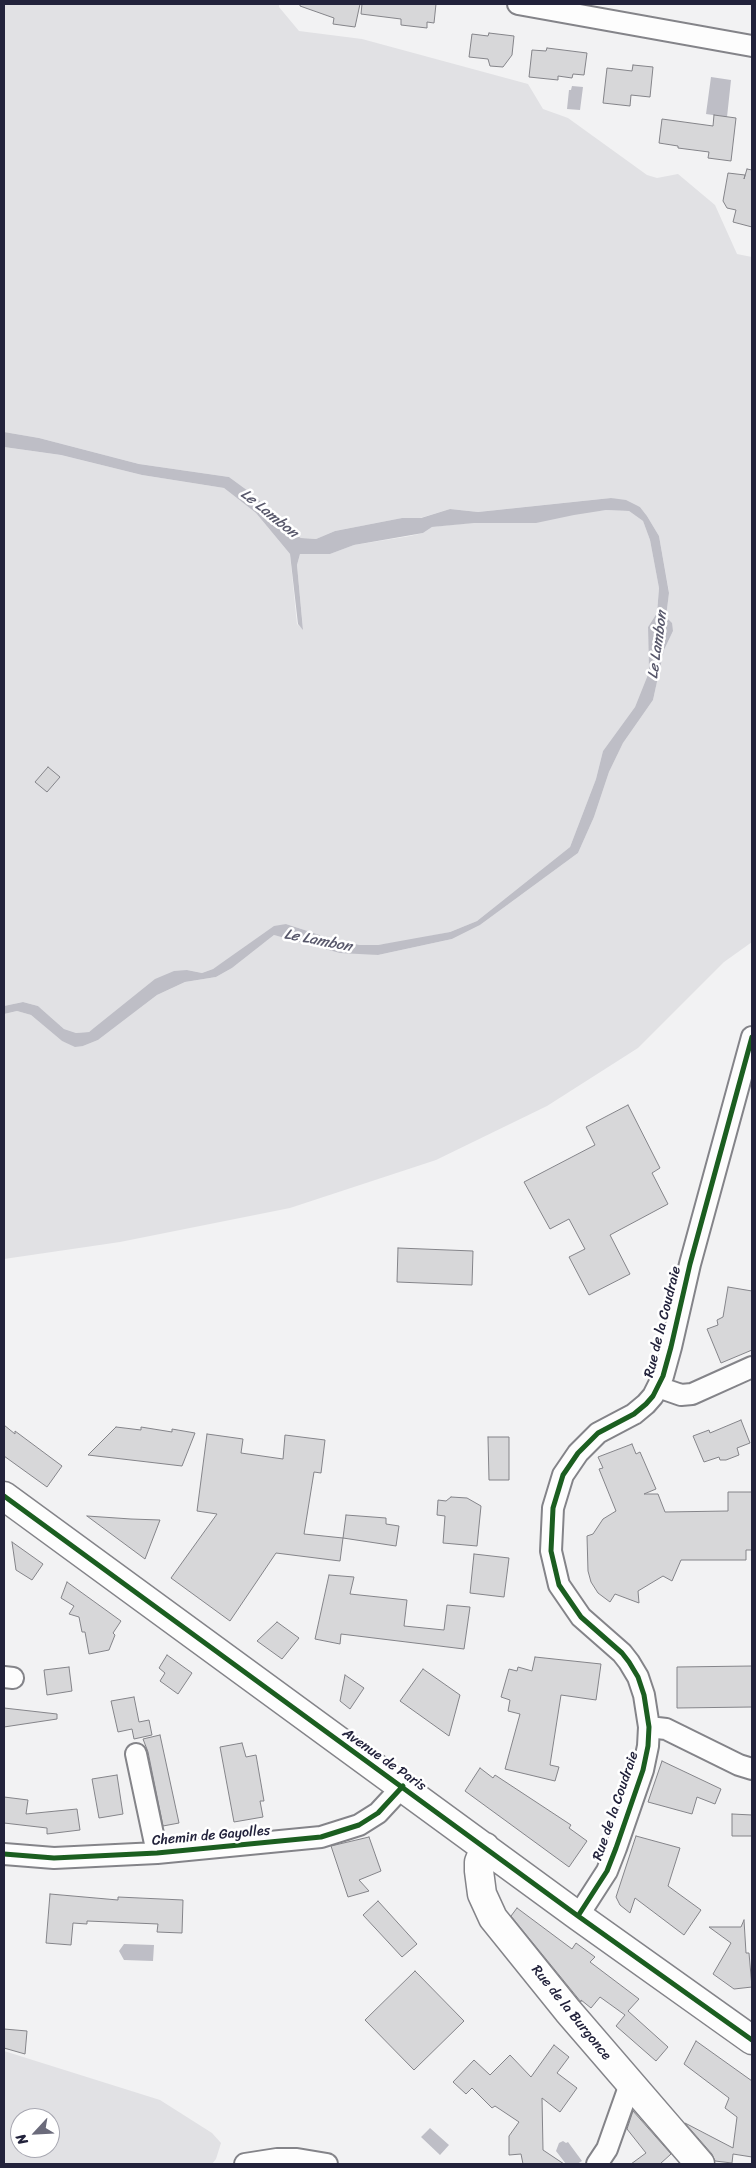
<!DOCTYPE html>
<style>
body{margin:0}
#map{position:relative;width:756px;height:2168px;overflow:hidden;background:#f2f2f3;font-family:Sriracha,sans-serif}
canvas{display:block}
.frame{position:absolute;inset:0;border:5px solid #22223b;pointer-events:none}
.north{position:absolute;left:10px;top:2108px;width:50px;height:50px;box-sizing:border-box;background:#fff;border:1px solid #a7a7b1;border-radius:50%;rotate:245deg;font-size:14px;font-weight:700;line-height:20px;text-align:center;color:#22223b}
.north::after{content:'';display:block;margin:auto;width:18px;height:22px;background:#6b6b7b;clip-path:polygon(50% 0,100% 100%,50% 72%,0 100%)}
</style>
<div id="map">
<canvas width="756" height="2168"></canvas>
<div class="frame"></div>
<div class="north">N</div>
</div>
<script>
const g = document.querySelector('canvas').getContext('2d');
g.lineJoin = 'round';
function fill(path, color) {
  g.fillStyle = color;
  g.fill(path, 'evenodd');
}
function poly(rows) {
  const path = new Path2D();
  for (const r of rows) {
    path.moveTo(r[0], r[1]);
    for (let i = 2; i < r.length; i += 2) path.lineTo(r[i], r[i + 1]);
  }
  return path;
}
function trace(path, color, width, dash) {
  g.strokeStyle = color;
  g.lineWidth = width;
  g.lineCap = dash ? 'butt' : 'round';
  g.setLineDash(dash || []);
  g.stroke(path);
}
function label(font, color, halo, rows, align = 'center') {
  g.font = font + ' Sriracha,sans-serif';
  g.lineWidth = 5;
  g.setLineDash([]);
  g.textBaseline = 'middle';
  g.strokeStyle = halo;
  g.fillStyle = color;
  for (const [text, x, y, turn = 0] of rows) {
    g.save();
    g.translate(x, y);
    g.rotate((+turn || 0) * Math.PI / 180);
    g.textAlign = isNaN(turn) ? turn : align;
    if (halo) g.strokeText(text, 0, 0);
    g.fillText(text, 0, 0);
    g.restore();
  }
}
const green = poly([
 [4,4,279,4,279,7,299,31,362,39,528,84,543,109,568,118,647,175,657,178,678,174,715,205,737,254,752,257,752,942,724,962,638,1048,547,1106,436,1160,290,1208,120,1242,4,1259,4,1014,17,1011,31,1015,62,1041,83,1046,98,1040,157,995,185,982,216,977,232,968,274,935,378,955,452,939,480,925,578,853,594,817,609,772,623,743,653,700,664,650,673,631,666,617,669,592,659,536,647,516,640,507,611,498,478,512,450,509,420,518,402,518,335,531,316,539,301,538,290,531,255,496,229,477,139,464,39,438,4,432],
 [4,447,61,455,142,475,224,488,256,513,290,554,297,624,303,629,297,565,300,554,330,554,354,545,410,536,423,533,432,527,458,524,606,510,629,511,643,521,650,540,659,588,657,613,648,627,649,672,635,707,603,751,596,779,570,847,477,921,450,932,402,942,378,945,360,945,335,940,286,924,213,969,202,973,187,970,89,1032,76,1033,64,1029,38,1006,23,1002,4,1006],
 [4,2051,160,2100,212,2133,221,2143,216,2159,212,2164,4,2164],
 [20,2118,50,2118,50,2148,20,2148]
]);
const water = poly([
 [711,77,731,80,727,117,706,114],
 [572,86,583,87,580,110,567,109,569,90,571,90],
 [4,432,39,438,139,464,229,477,255,496,290,531,301,538,316,539,335,531,402,518,421,518,450,509,478,512,611,498,626,500,640,507,647,516,659,536,669,593,666,617,672,623,673,631,664,650,653,700,623,743,609,772,594,817,578,853,480,925,452,939,378,955,340,953,274,935,232,968,216,977,185,982,157,995,98,1040,83,1046,75,1047,62,1041,31,1015,17,1011,4,1014,4,1006,23,1002,38,1006,64,1029,76,1033,89,1032,155,979,174,971,187,970,202,973,213,969,274,926,286,924,335,940,360,945,378,945,450,932,477,921,570,847,596,779,603,751,635,707,649,672,648,627,657,613,659,588,650,540,643,521,629,511,606,510,574,515,536,523,474,523,432,527,423,533,354,545,330,554,300,554,297,565,303,630,298,624,290,554,256,513,224,488,142,475,61,455,4,447],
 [124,1944,154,1945,153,1961,124,1960,119,1951],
 [430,2128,449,2145,440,2155,421,2137],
 [563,2141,566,2143,568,2142,582,2161,577,2164,566,2164,556,2151,559,2143]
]);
const building = poly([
 [300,4,360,4,355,27,333,24,334,18,300,6,300,4],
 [362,4,436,4,434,23,427,22,427,28,401,25,401,19,361,14,362,4],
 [489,33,514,36,512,55,503,67,490,66,488,59,469,57,472,34,488,36,489,33],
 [547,48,587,53,584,75,573,74,572,78,558,76,558,80,529,77,532,50,546,51,547,48],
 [633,65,653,67,650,97,631,95,630,106,603,103,607,68,632,71,633,65],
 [714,115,736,118,731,161,708,158,709,152,678,148,678,146,659,143,662,119,713,126,714,115],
 [747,169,752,170,752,227,733,222,736,210,727,208,723,201,728,173,745,175,744,179,747,169],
 [48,767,60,777,47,792,35,782,48,767],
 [628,1105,660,1168,652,1173,668,1204,610,1235,630,1274,589,1295,569,1257,585,1249,569,1219,550,1229,524,1182,595,1145,586,1127,628,1105],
 [398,1248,473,1251,472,1285,397,1282,398,1248],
 [728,1287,752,1291,752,1350,721,1363,707,1329,718,1325,717,1320,723,1317,728,1287],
 [741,1420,750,1443,737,1448,739,1455,726,1460,720,1460,719,1457,704,1462,693,1436,709,1430,710,1433,741,1420],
 [4,1425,15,1434,15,1431,62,1466,47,1487,4,1456,4,1425],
 [116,1427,141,1430,141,1427,172,1432,172,1429,195,1433,182,1466,88,1455,116,1427],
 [207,1434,243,1439,241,1453,283,1459,285,1435,325,1440,321,1473,314,1472,304,1534,343,1538,340,1561,276,1553,230,1621,171,1578,217,1514,197,1511,207,1434],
 [488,1437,509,1437,509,1480,489,1480,488,1437],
 [632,1444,636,1454,640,1452,656,1489,644,1494,658,1494,665,1512,728,1511,728,1492,752,1492,752,1550,746,1550,746,1560,681,1560,672,1581,663,1576,638,1591,639,1603,615,1594,610,1602,598,1593,591,1582,588,1571,587,1536,593,1534,603,1519,616,1511,599,1469,603,1468,598,1457,632,1444],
 [451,1497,467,1498,481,1506,477,1546,443,1543,445,1516,437,1515,438,1500,446,1501,451,1497],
 [346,1515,386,1518,386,1524,399,1526,396,1546,343,1538,346,1515],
 [87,1516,131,1519,160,1520,145,1559,87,1516],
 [12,1542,43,1564,32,1580,16,1570,12,1542],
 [474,1554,509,1558,504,1597,470,1593,474,1554],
 [329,1575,354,1577,350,1594,407,1600,404,1626,444,1630,447,1605,470,1607,464,1649,341,1634,340,1644,315,1639,329,1575],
 [67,1582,121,1621,113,1633,115,1635,109,1650,89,1654,85,1632,82,1632,79,1617,69,1614,74,1606,61,1598,67,1582],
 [277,1622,299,1638,282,1659,257,1641,277,1622],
 [167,1655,192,1673,178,1694,160,1681,165,1673,159,1668,167,1655],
 [535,1657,601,1664,596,1700,561,1695,550,1765,559,1767,555,1781,505,1769,520,1714,508,1711,510,1700,501,1697,509,1669,517,1671,518,1667,532,1671,535,1657],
 [752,1666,752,1707,677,1708,677,1667,752,1666],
 [69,1667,72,1691,47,1695,44,1670,69,1667],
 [423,1669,460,1695,449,1736,400,1701,423,1669],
 [345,1675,364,1688,350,1709,340,1701,345,1675],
 [134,1697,139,1722,149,1720,152,1735,134,1739,132,1729,118,1732,111,1701,134,1697],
 [4,1708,57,1714,57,1719,4,1727,4,1708],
 [160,1735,179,1823,163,1826,148,1752,143,1739,160,1735],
 [242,1743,246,1757,256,1755,264,1801,260,1801,263,1817,234,1822,220,1747,242,1743],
 [662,1761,721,1789,715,1804,697,1797,692,1814,648,1802,662,1761],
 [480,1768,493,1778,495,1775,571,1825,569,1828,587,1841,569,1867,465,1791,480,1768],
 [117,1775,123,1814,99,1818,92,1779,117,1775],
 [4,1797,28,1800,26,1814,77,1809,80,1830,47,1834,47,1828,4,1823,4,1797],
 [732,1814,752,1815,752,1836,732,1836,732,1814],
 [636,1836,680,1848,668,1886,701,1910,684,1935,635,1898,630,1913,620,1905,616,1897,636,1836],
 [369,1837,381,1871,359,1880,369,1891,348,1897,331,1846,369,1837],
 [50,1894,118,1900,118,1897,183,1900,182,1933,157,1932,158,1924,87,1921,87,1924,73,1923,71,1945,46,1943,50,1894],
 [378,1901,417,1944,402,1957,363,1915,378,1901],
 [517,1908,572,1949,576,1943,595,1957,590,1962,639,1999,628,2011,668,2047,656,2061,616,2026,625,2015,600,1997,591,2008,581,2000,581,2002,511,1916,517,1908],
 [744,1920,746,1953,749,1953,752,1987,734,1989,713,1974,731,1943,709,1927,741,1927,744,1920],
 [415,1971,464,2021,414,2070,365,2020,415,1971],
 [4,2029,27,2031,25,2054,4,2048,4,2029],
 [696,2041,752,2081,752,2157,733,2154,732,2163,715,2161,712,2154,685,2123,733,2148,737,2117,725,2108,729,2098,684,2064,696,2041],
 [554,2045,569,2057,557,2073,577,2088,560,2112,542,2098,543,2150,564,2164,523,2164,521,2154,509,2155,509,2136,519,2122,495,2106,492,2108,472,2088,466,2094,453,2082,474,2060,490,2075,510,2055,531,2077,554,2045],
 [633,2111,671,2154,660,2164,631,2164,646,2153,627,2129,633,2111]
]);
const street = poly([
 [518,4,752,46],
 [658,1387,681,1395,692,1394,752,1367],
 [4,1677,13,1678],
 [649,1727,666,1729,739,1765,752,1769],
 [136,1754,157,1853],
 [4,1854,54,1858,157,1853,321,1837,359,1825,378,1813,403,1786],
 [578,1916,607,1871,616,1848,643,1770,648,1746,649,1727,644,1695,638,1677,629,1662,622,1653,581,1617,559,1585,551,1551,553,1508,563,1475,578,1453,598,1433,634,1414,646,1404,653,1396,663,1376,671,1347,690,1264,752,1037],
 [245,2164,277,2159,297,2159,327,2164],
 [597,2164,607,2149,630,2084]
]);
const secondary = poly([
 [4,1496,578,1916,752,2040],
 [485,1847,479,1862,479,1871,482,1894,493,1918,568,2011,700,2164]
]);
const cycleway = poly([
 [4,1496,578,1916,752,2040],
 [4,1854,54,1858,157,1853,321,1837,359,1825,378,1813,403,1786],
 [578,1916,607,1871,616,1848,643,1770,648,1746,649,1727,644,1695,638,1677,629,1662,622,1653,581,1617,559,1585,551,1551,553,1508,563,1475,578,1453,598,1433,634,1414,646,1404,653,1396,663,1376,671,1347,690,1264,752,1037]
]);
const streetNames = [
 ["Rue de la Coudraie",663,1322,-76],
 ["Avenue de Paris",384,1760,35],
 ["Rue de la Coudraie",616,1806,-71],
 ["Chemin de Gayolles",211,1836,-5],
 ["Rue de la Burgonce",571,2013,51]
];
const waterNames = [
 ["Le Lambon",269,514,39],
 ["Le Lambon",658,645,-82],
 ["Le Lambon",318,941,11]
];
fill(green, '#e1e1e4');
fill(water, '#bebec6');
fill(building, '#d7d7d9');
trace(building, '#848489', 1);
trace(street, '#848489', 24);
trace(secondary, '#848489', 31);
trace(street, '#fdfdfd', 20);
trace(secondary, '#fdfdfd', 28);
trace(cycleway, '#1b5e20', 5);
label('14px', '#22223b', '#fff', streetNames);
label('italic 15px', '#58586b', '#fff', waterNames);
</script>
